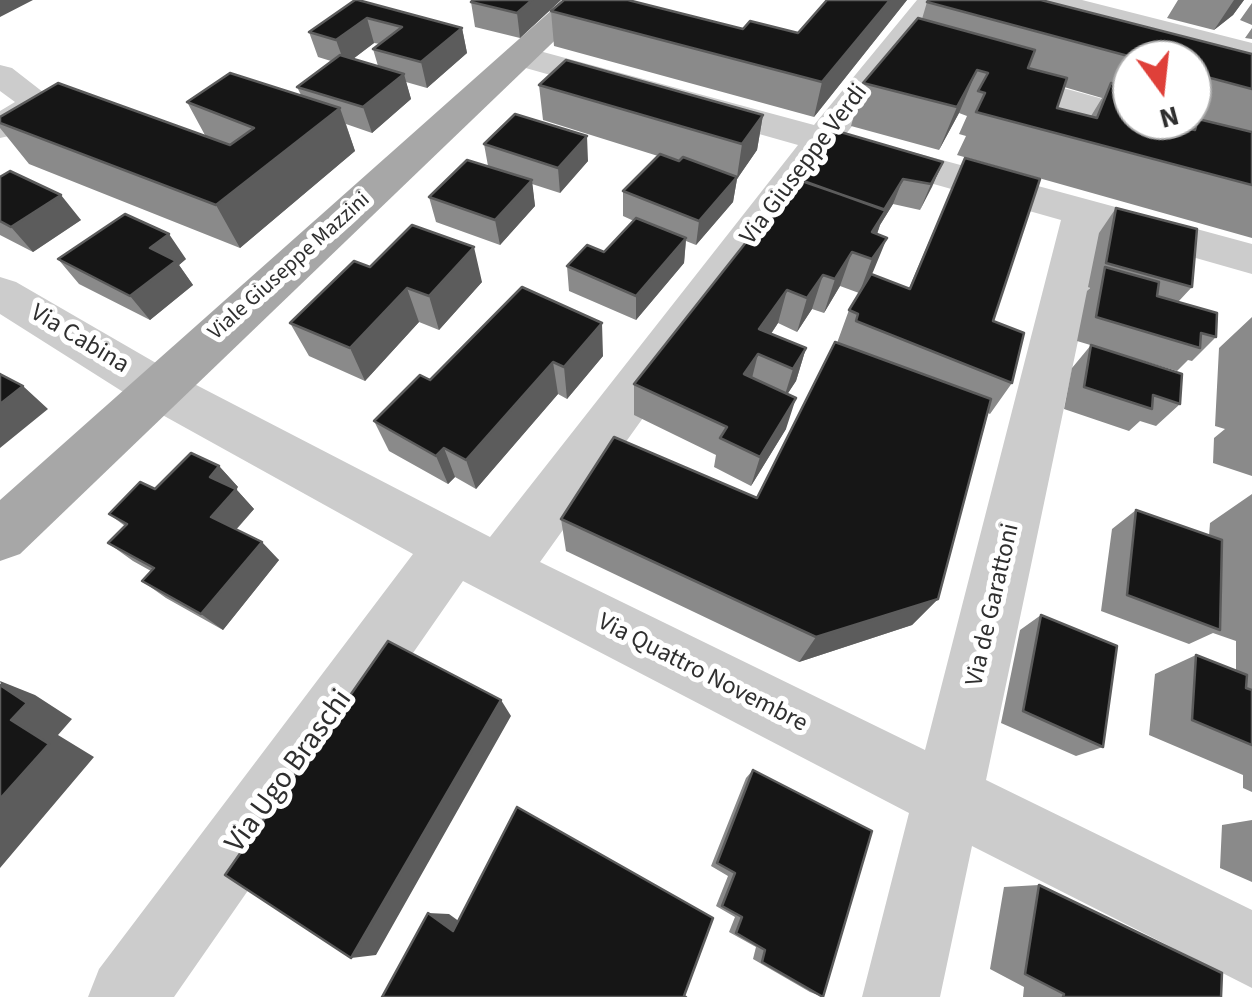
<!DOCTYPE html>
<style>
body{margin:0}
#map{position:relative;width:1252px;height:997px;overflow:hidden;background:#fff;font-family:"Source Sans 3",sans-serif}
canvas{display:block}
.north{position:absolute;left:1112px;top:40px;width:100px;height:100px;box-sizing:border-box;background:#fff;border:2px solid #acacac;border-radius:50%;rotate:165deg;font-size:28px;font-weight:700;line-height:40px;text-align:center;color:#2f2f2f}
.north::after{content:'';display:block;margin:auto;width:35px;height:45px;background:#df4039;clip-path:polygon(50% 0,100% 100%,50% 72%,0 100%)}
</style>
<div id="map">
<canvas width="1252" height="997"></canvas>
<div class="north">N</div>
</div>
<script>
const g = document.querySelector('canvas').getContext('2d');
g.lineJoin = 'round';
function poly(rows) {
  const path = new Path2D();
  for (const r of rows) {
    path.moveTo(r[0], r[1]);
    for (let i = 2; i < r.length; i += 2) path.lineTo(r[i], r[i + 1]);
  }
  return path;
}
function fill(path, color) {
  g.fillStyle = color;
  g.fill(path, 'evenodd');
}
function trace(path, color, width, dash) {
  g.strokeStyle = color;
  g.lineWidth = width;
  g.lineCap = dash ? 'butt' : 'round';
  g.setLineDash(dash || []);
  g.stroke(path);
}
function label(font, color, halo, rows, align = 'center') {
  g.font = font + ' "Source Sans 3",sans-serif';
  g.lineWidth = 10;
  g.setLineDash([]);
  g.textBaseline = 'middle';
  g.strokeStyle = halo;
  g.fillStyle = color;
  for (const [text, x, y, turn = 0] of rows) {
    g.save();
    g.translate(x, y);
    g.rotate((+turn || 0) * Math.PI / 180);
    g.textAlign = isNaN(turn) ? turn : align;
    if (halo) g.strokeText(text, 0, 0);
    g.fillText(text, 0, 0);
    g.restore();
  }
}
const minor = poly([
 [917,0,949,0,846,134,1252,244,1252,274,1101,231,986,780,1252,910,1252,988,972,846,940,997,862,997,909,813,463,581,174,997,88,997,99,969,413,554,139,402,0,314,0,277,16,282,175,374,490,537,798,145,508,63,503,56,508,49,532,49,814,125,917,0],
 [831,155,1061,220,925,750,540,562,831,155],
 [1029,0,1082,0,1252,43,1252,63,1034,7,1029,0],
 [0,65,12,68,57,103,52,111,13,135,0,138,0,111,15,102,0,91,0,65],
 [991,68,1132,107,1132,120,1150,120,1145,127,1132,130,979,85,974,78,979,71,991,68]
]);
const major = poly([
 [563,0,597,0,20,554,0,561,0,500,563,0]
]);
const wall = poly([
 [355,0,462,28,467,53,427,88,406,82,411,99,372,133,346,124,355,151,240,248,29,164,0,128,0,117,206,137,187,102,301,95,297,87,331,61,318,57,309,32],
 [374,43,380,44,373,49,378,66,353,59],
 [473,0,561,0,520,38,475,27,471,2],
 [827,0,907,0,814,117,554,46,551,11,798,33],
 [1178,0,1244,0,1233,15,1214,30,1167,18],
 [927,2,1252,54,1252,238,957,155,966,136,959,134,967,116,959,113,939,150,851,126,863,83,922,19],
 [1132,60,1192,60,1192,120,1176,120,1194,125,1191,129,1163,122,1132,120],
 [1064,87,1102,98,1091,116,1057,108],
 [1252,3,1252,25,1240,20],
 [1252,28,1252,39,1245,38],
 [539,85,763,115,757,150,737,179,733,202,696,245,686,241,684,263,636,320,569,291,567,266,604,252,634,221,623,216,623,191,658,156,543,120],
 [484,144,588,161,560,193,532,184,535,206,500,245,436,222,429,197,488,166],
 [965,158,993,321,1012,383,990,414,988,413,938,599,912,625,799,662,566,551,561,519,757,498,837,343,849,310,859,293,840,286,824,313,812,309,797,332,778,323,771,334,806,348,796,381,787,394,786,429,751,486,714,467,716,455,634,415,634,384,796,179,943,162,920,210,893,204,880,225,877,234,872,274,909,288],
 [0,177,81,220,33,252,0,235],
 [1116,208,1192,287,1178,302,1216,337,1192,361,1188,360,1177,371,1077,341,1087,291,1090,288,1088,287,1099,233],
 [58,259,186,259,179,265,193,285,150,320,79,284],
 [370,267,482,282,439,330,419,322,365,381,309,356,290,323],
 [1252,317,1252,476,1213,463,1214,438,1225,429,1215,426,1219,348],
 [1091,345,1180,404,1156,426,1140,421,1129,431,1064,409,1072,368],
 [603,356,567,399,558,394,476,489,455,477,448,484,389,451,374,421,430,380],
 [219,466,238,487,236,489,254,509,236,530,279,560,223,630,166,598,142,581,151,571,133,561,108,543,125,526,109,514,155,489],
 [1252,494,1252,792,1243,788,1243,775,1149,735,1155,674,1196,655,1236,670,1236,641,1213,633,1189,644,1101,611,1112,529,1136,510,1209,536,1210,523],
 [1041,615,1103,747,1076,756,1001,723,1020,630],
 [753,770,823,997,810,992,753,959,756,947,729,932,735,917,716,906,728,876,711,866,746,778],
 [1252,820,1252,882,1220,868,1222,825],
 [1039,885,1221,997,1023,997,1024,987,990,969,1004,887]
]);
const shadedWall = poly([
 [0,0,33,0,0,17],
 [532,0,561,0,520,38,517,13],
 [890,0,907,0,814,117,822,82],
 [1234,0,1244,0,1233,15,1214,30],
 [367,18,374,43,345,65,336,40],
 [462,28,467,53,427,88,421,62],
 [977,70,959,113,939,150,957,107],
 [404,74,411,99,372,133,363,107],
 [340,108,355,151,240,248,216,205],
 [763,115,757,150,737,179,733,202,696,245,699,221,737,177,742,144],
 [587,136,588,161,560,193,558,168],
 [943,162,932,187,920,210,931,184],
 [903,179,893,204,880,225,873,245,872,232],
 [532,180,535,206,500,245,495,220],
 [61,195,81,220,33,252,11,227],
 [169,234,186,259,179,265,193,285,150,320,130,296,150,248],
 [686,238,684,263,636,320,636,296],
 [887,238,873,272,859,294,872,259],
 [474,247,482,282,439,330,429,296],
 [852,252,840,286,824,313,835,279],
 [823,275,812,309,797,332,807,298],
 [407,288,419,322,365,381,350,348],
 [787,290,778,323,752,362,759,329],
 [602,323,603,356,567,399,564,367],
 [806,348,796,381,783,401,793,369],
 [758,354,750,386,744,374],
 [553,362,558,394,476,489,466,460],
 [23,386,48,409,0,448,0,404],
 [796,398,786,429,751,486,760,457],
 [444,448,455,477,448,484,436,456],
 [219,466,238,487,229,497,210,477],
 [236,489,254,509,230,536,211,517],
 [262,542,279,560,223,630,201,614],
 [938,599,912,625,799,662,816,637],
 [0,681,35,695,72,719,58,735,94,757,0,868,0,799,11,720],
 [501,700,511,716,376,955,351,958],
 [428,913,449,914,471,930,453,931]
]);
const building = poly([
 [355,0,358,0,462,28,421,62,373,49,402,27,367,18,336,40,309,32,355,0],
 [473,0,532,0,517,13,471,2,473,0],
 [564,0,628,0,743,29,750,21,798,33,827,0,890,0,822,82,551,11,564,0],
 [929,0,1041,0,1252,54,1252,89,1192,73,1192,60,1143,60,927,2,929,0],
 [918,18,1035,50,1028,68,1067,78,1057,108,1097,118,1111,83,1132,88,1132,120,1163,120,1163,122,1195,130,1198,119,1252,132,1252,185,976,112,985,93,978,91,988,73,977,70,957,107,863,83,918,18],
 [340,55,404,74,363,107,297,87,340,55],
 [566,60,763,115,742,144,539,85,566,60],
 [230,73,340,108,216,205,0,123,0,117,58,83,230,145,254,128,187,102,230,73],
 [515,114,587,136,558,168,484,144,515,114],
 [837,131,943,162,931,184,903,179,884,210,798,179,837,131],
 [660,154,679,161,683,157,737,177,699,221,623,191,660,154],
 [965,158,1040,179,993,321,1024,333,1012,383,856,321,858,314,849,310,871,274,910,289,965,158],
 [467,160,532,180,495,220,429,197,467,160],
 [10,171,61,195,11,227,0,221,0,177,10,171],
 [796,179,886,210,872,232,887,238,872,259,852,252,835,279,823,275,807,298,787,290,759,329,806,348,793,369,758,354,744,374,796,398,760,457,720,438,727,427,634,384,796,179],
 [1116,208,1197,229,1192,287,1106,263,1116,208],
 [125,214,169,234,150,248,176,261,130,296,58,259,125,214],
 [636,218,686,238,636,296,567,266,587,245,604,252,636,218],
 [412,225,474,247,429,296,407,288,350,348,290,323,354,261,370,267,412,225],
 [1105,267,1159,282,1157,296,1217,313,1216,337,1201,333,1200,348,1096,317,1105,267],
 [522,287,602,323,564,367,553,362,466,460,444,448,436,456,374,421,420,375,430,380,522,287],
 [835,342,991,399,938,599,816,637,561,519,614,437,757,498,835,342],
 [1091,345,1182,374,1180,404,1153,395,1152,409,1084,387,1091,345],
 [0,374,23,386,0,404,0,374],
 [191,453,219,466,210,477,236,489,211,517,262,542,201,614,142,581,154,568,108,543,127,524,109,514,140,482,155,489,191,453],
 [1136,510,1222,540,1220,630,1127,595,1136,510],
 [1041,615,1117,646,1103,747,1023,711,1041,615],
 [388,641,501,700,351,958,225,875,388,641],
 [1196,655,1247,675,1246,688,1252,690,1252,745,1192,720,1196,655],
 [0,685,27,703,11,720,49,744,0,799,0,685],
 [753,770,872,831,823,997,762,962,765,950,736,933,742,917,722,906,735,873,717,863,753,770],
 [517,807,713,918,684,996,686,997,382,997,428,913,453,931,517,807],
 [1039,885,1222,973,1221,997,1063,997,1064,994,1025,974,1039,885]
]);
const farStreetnames = [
 ["Viale Giuseppe Mazzini",290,267,-42]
];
const streetNames = [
 ["Via Giuseppe Verdi",805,165,-53],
 ["Via Cabina",79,340,31],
 ["Via de Garattoni",994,605,-77],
 ["Via Quattro Novembre",702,674,27]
];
const nearStreetnames = [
 ["Via Ugo Braschi",290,772,-54]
];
fill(minor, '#ccc');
fill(major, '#a7a7a7');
fill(wall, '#8a8a8a');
fill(shadedWall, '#5c5c5c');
fill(building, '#161616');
trace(building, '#5c5c5c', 2.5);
label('22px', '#2f2f2f', '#fff', farStreetnames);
label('25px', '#2f2f2f', '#fff', streetNames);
label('30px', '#2f2f2f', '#fff', nearStreetnames);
</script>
